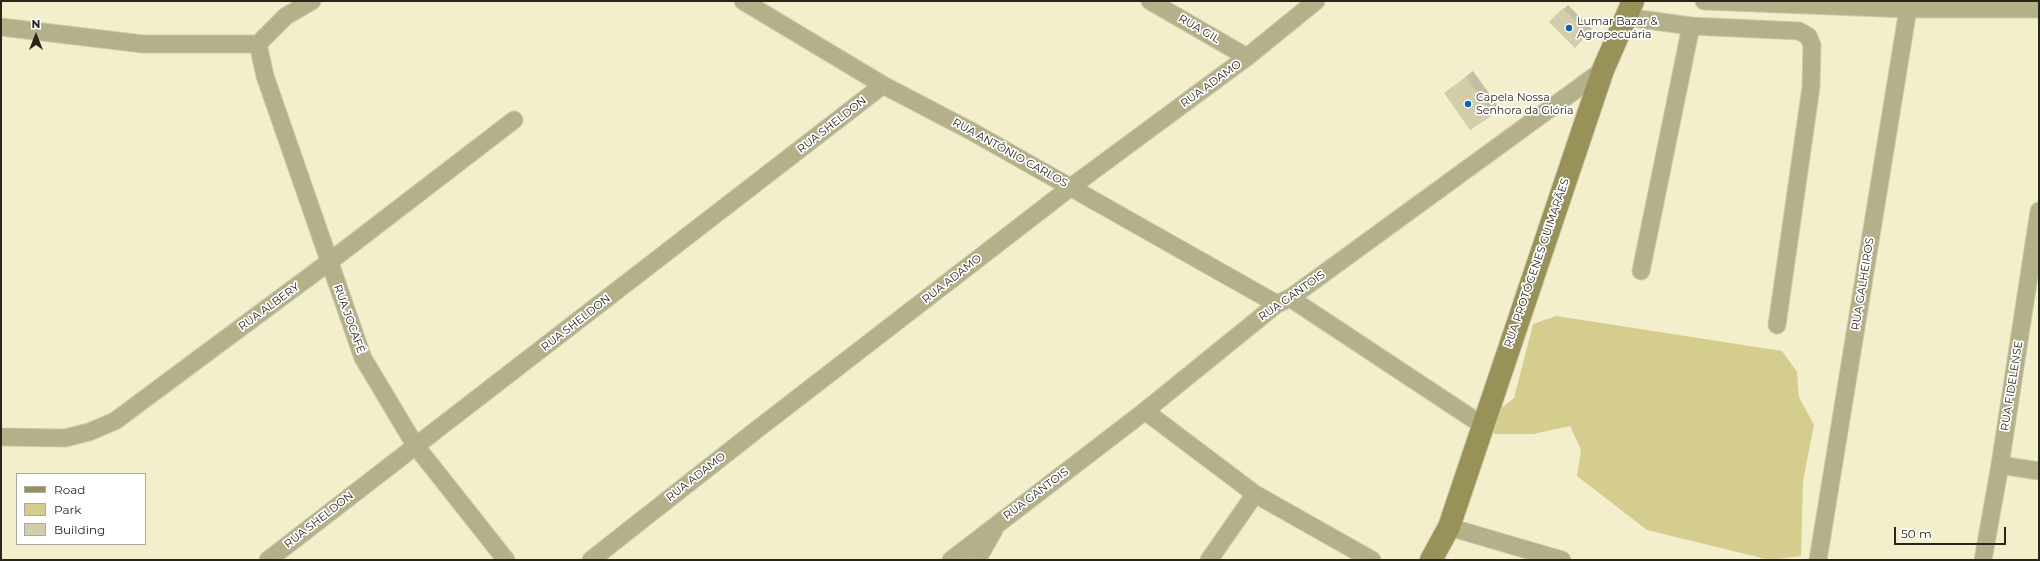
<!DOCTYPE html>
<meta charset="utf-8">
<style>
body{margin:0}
#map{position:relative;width:2040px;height:561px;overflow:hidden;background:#f3efcd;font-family:Montserrat,sans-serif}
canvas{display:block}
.frame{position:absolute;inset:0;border:2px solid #282619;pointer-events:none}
.legend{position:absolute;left:16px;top:473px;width:130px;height:72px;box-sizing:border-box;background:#fff;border:1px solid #a9a8a3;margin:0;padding:5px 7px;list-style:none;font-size:12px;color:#282619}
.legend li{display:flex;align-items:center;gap:8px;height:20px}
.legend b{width:20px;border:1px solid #a9a8a3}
.north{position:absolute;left:16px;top:16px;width:40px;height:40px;-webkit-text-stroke:3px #fff;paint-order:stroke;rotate:0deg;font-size:11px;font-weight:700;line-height:16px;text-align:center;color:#282619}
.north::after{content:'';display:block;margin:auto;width:14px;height:18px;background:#282619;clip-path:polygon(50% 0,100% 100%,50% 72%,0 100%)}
.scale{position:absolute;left:1894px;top:527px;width:112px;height:18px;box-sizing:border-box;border:2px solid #282619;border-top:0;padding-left:5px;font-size:12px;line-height:14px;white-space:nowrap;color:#282619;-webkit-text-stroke:3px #fff;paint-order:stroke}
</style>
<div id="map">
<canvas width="2040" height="561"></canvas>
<div class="frame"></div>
<ul class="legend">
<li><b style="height:5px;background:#989158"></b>Road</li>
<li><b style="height:11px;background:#d4cd8e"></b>Park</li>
<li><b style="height:11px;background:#d2ceac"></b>Building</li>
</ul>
<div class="north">N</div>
<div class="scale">50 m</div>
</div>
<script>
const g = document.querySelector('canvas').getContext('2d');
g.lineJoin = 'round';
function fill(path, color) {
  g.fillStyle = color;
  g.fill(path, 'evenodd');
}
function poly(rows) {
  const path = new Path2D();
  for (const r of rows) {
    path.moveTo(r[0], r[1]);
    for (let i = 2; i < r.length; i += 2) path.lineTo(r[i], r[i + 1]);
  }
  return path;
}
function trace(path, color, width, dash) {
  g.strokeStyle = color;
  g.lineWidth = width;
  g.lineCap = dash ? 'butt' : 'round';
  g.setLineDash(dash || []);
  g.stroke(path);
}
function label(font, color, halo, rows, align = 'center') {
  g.font = font + ' Montserrat,sans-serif';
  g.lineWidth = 3.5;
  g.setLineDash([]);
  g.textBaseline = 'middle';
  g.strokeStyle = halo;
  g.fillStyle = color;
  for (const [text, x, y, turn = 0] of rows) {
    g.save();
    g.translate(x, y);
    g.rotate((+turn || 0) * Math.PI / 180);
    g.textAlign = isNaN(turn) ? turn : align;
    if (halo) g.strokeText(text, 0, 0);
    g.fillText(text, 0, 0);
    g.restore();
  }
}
const green = poly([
 [1556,316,1782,351,1797,372,1799,397,1814,425,1803,481,1801,556,1770,560,1647,530,1577,476,1581,450,1570,426,1533,434,1494,434,1494,414,1514,398,1533,324]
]);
const shadow = poly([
 [1568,5,1592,29,1575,46,1550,22],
 [1473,71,1499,107,1471,129,1445,93]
]);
const building = poly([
 [1563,8,1588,34,1575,48,1549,22],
 [1466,77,1493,115,1470,130,1444,93]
]);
const street = poly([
 [743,1,883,85,971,131,1277,304],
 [1150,1,1247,57],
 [1704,1,1908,9,2039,9],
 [1625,17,1691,26,1799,31,1808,36,1812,45,1811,87,1777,325],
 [1,27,143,44,258,44,286,16,312,1],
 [258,44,265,76,363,358,415,445,506,560],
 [1641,271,1691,26],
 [1290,298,1482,425],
 [1145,411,1255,494,1372,560],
 [1,437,65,438,89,432,115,421,329,262,514,120],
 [2000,465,2039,471],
 [1449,527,1562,560],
 [268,560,883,85],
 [591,560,755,431,1071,187,1247,57,1316,1],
 [951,560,1145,411,1277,304,1290,298,1603,70],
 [977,560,994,530],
 [1209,560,1255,494],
 [1818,560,1908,9],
 [1983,560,2000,465,2039,211]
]);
const secondary = poly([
 [1431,560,1449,527,1603,70,1633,1]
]);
const markers = [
 [1569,28,4,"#0b64b1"],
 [1468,104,4,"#0b64b1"]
];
const poiNames = [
 ["Lumar Bazar &",1577,22],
 ["Agropecuária",1577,35],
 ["Capela Nossa",1476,98],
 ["Senhora da Glória",1476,111]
];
const streetNames = [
 ["RUA GIL",1199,29,30],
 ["RUA ADAMO",1211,84,-36],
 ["RUA SHELDON",832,125,-38],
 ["RUA ANTÔNIO CARLOS",1010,153,29],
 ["RUA PROTÓGENES GUIMARÃES",1537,263,-71],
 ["RUA ADAMO",952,279,-38],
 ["RUA GALHEIROS",1863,284,-81],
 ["RUA GANTOIS",1292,296,-35],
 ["RUA ALBERY",269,307,-36],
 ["RUA JOCAFÉ",349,319,70],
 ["RUA SHELDON",576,323,-38],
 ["RUA FIDELENSE",2012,386,-81],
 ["RUA ADAMO",696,477,-38],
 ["RUA GANTOIS",1036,494,-37],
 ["RUA SHELDON",319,520,-38]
];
fill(green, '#d4cd8e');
fill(shadow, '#0003');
fill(building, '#d2ceac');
trace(street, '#cecbad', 19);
trace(secondary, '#cecbad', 24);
trace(street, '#b4b08a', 17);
trace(secondary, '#989158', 22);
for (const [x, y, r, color] of markers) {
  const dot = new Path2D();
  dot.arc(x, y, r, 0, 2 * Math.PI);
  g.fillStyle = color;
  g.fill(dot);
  trace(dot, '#fff', 1.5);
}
label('11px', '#282619', '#fff', poiNames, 'left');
label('11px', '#282619', '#fff', streetNames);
</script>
